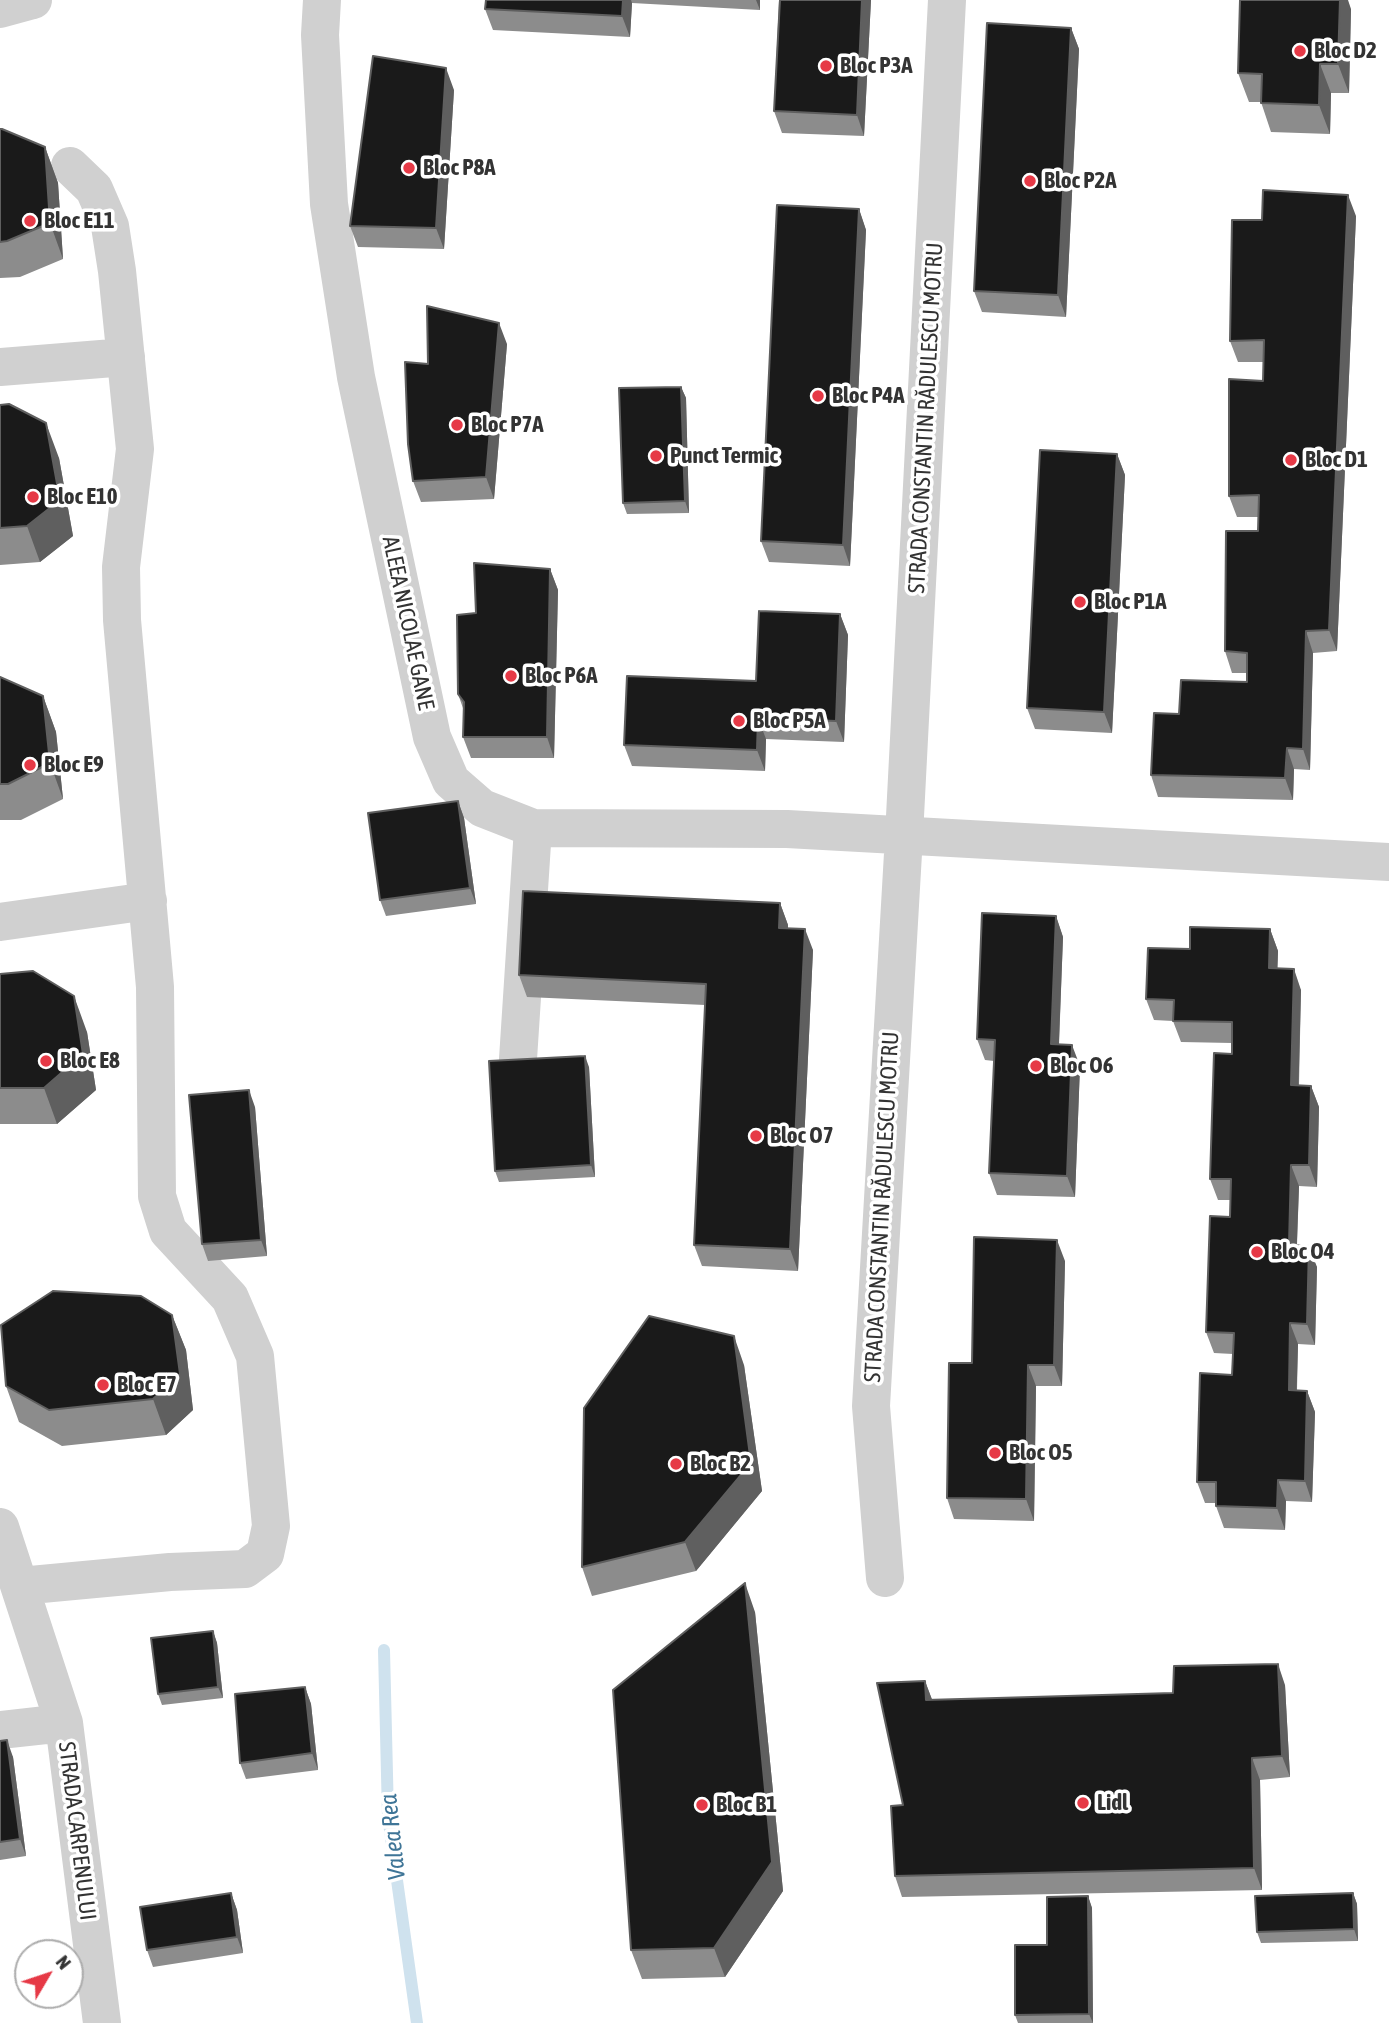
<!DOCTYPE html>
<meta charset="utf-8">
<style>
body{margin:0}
#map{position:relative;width:1389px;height:2023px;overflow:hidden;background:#fff;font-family:"Asap Condensed",sans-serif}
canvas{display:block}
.north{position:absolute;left:14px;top:1939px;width:70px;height:70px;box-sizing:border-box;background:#fff;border:2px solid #adadad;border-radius:50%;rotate:51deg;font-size:19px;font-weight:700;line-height:28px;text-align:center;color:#333}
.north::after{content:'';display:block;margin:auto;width:24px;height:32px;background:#e63946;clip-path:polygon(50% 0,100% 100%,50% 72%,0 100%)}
</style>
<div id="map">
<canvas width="1389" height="2023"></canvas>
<div class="north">N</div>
</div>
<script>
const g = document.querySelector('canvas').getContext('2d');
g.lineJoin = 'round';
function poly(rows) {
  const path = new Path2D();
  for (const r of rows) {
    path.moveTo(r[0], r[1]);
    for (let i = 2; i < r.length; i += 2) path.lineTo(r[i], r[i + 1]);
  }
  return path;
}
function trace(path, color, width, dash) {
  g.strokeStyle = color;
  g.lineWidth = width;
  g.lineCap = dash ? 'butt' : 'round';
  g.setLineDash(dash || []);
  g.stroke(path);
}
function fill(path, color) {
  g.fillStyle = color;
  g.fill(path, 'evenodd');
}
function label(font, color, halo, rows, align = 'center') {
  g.font = font + ' "Asap Condensed",sans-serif';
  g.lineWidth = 7;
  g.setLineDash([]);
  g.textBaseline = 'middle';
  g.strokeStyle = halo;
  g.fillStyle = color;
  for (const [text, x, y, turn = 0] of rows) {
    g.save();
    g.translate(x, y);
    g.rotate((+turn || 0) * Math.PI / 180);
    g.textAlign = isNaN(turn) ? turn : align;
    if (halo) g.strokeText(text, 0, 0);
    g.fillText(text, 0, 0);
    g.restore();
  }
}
const stream = poly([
 [384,1650,388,1816,417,2023]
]);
const minor = poly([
 [322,0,320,35,329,204,356,377,432,737,451,781,482,808,533,828,787,829,1389,862],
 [0,367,126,357],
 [0,922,148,901],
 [518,1059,533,828],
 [0,1527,64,1723,102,2023],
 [885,1578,871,1406,904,836,947,0],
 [20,1586,170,1572,245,1569,265,1554,271,1526,255,1356,230,1298,168,1231,157,1196,155,987,122,620,121,567,135,449,117,271,110,226,94,189,70,166],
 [0,1730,64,1723]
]);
const tertiary = poly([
 [0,9,33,0]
]);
const wall = poly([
 [486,0,760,0,760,10,632,3,630,37,493,30,485,9],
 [779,0,871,0,864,136,782,133,774,111],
 [1351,9,1349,93,1331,93,1330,134,1271,132,1261,102,1249,102,1238,73],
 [1071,28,1079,49,1066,317,982,312,974,291],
 [454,90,444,249,358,247,350,226],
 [0,129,45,147,58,183,63,259,20,277,0,278],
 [859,209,866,230,850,566,769,562,761,541],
 [1356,216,1337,651,1313,653,1310,770,1294,769,1293,800,1158,797,1151,775,1179,714,1247,682,1247,673,1232,673,1225,651,1258,531,1258,517,1237,517,1229,496,1263,381,1263,362,1238,362,1230,341,1262,220],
 [507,344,494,499,421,502,413,481,428,364],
 [681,387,686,398,689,513,627,514,623,503],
 [0,405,59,458,73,536,40,562,0,565],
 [1117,454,1125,475,1112,733,1035,729,1027,708],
 [550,569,558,590,554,758,471,758,463,737,464,711,458,694],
 [840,614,848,635,844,742,766,739,765,771,632,766,624,745,756,681],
 [0,677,43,696,56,732,63,799,21,820,0,820],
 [458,801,464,818,476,904,386,916,380,900],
 [780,903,788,925,788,928,813,950,798,1271,702,1266,694,1245,705,1005,527,997,519,975],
 [1056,916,1063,937,1059,1045,1080,1066,1075,1197,997,1195,989,1173,994,1061,985,1060,977,1039],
 [1270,929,1278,951,1277,968,1301,990,1299,1085,1311,1086,1319,1107,1317,1187,1299,1186,1297,1245,1317,1267,1315,1345,1298,1344,1297,1390,1307,1391,1315,1412,1312,1502,1286,1501,1285,1530,1224,1528,1216,1506,1216,1503,1205,1503,1197,1482,1232,1375,1233,1354,1214,1353,1206,1332,1230,1217,1230,1200,1218,1200,1210,1179,1232,1054,1232,1043,1181,1042,1173,1021,1154,1020,1146,999,1190,949],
 [0,974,87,1032,96,1090,57,1124,0,1124],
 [589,1067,595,1177,499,1182,495,1171],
 [255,1107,267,1256,208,1261,202,1244],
 [1065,1261,1062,1386,1036,1386,1034,1521,954,1519,947,1498,972,1363],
 [172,1315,186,1350,193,1410,166,1435,62,1446,19,1422,6,1386],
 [744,1365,762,1491,696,1571,592,1596,582,1567],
 [755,1612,783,1891,725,1977,642,1979,631,1950],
 [213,1631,217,1643,223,1698,162,1705,158,1694],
 [925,1681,932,1700,1173,1693,1285,1685,1290,1777,1260,1780,1262,1890,902,1897,895,1876,903,1805],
 [305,1687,311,1704,318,1770,246,1779,240,1763],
 [0,1741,13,1757,26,1856,0,1860],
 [231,1893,237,1910,243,1953,153,1967,147,1950],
 [1353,1893,1357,1904,1358,1941,1261,1943,1257,1932],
 [1088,1896,1092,1908,1093,2023,1018,2023,1015,2015,1047,1945]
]);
const shadedWall = poly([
 [623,0,631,0,632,3,630,37,622,16],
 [756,0,760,0,760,10],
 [862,0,871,0,864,136,857,115],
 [1340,0,1348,0,1351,9,1349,93,1338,64],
 [1071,28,1079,49,1066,317,1058,295],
 [1320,64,1331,93,1330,134,1319,105],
 [446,68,454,90,444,249,436,228],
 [45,147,58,183,63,259,50,223],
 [1348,195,1356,216,1337,651,1329,630],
 [859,209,866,230,850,566,843,545],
 [499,323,507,344,494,499,486,477],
 [681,387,686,398,689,513,685,501],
 [46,423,59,458,73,536,40,562,27,526],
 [1117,454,1125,475,1112,733,1104,712],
 [550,569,558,590,554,758,547,737],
 [840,614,848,635,844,742,836,721],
 [1306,631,1313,653,1310,770,1303,749],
 [43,696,56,732,63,799,50,763],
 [758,718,766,739,765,771,757,750],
 [1287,748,1294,769,1293,800,1285,778],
 [458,801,464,818,476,904,470,888],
 [780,903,788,925,787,949,779,928],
 [1056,916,1063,937,1058,1066,1051,1044],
 [805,929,813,950,798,1271,790,1249],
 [1270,929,1278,951,1277,989,1269,968],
 [1294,969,1301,990,1298,1106,1291,1085],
 [74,996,87,1032,96,1090,57,1124,44,1088],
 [1072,1045,1080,1066,1075,1197,1067,1176],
 [585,1056,589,1067,595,1177,591,1165],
 [1311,1086,1319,1107,1317,1187,1309,1165],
 [249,1090,255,1107,267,1256,261,1240],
 [1291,1165,1299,1186,1296,1266,1289,1245],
 [1057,1240,1065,1261,1062,1386,1054,1365],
 [1309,1246,1317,1267,1315,1345,1307,1324],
 [172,1315,186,1350,193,1410,166,1435,153,1399],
 [1290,1323,1298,1344,1296,1411,1289,1390],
 [734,1336,744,1365,762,1491,696,1571,685,1542],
 [1028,1365,1036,1386,1034,1521,1026,1499],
 [1307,1391,1315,1412,1312,1502,1305,1481],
 [1278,1480,1286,1501,1285,1530,1277,1508],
 [745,1583,755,1612,783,1891,725,1977,714,1948],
 [213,1631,217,1643,223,1698,218,1687],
 [1278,1664,1285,1685,1290,1777,1282,1756],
 [925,1681,933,1702,926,1700],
 [305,1687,311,1704,318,1770,312,1753],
 [7,1740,13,1757,26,1856,20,1839],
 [1252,1758,1260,1780,1262,1890,1254,1868],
 [231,1893,237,1910,243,1953,237,1937],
 [1353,1893,1357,1904,1358,1941,1354,1929],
 [1088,1896,1092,1908,1093,2023,1089,2014]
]);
const building = poly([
 [486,0,623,0,622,16,485,9,486,0],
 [780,0,862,0,857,115,774,111,780,0],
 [1240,0,1340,0,1338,64,1320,64,1319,105,1261,103,1262,74,1238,73,1240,0],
 [987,23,1071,28,1058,295,974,291,987,23],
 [373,56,446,68,436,228,350,226,373,56],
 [0,129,2,129,45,147,50,223,7,241,0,242,0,129],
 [1263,190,1348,195,1329,630,1306,631,1303,749,1287,748,1285,778,1151,775,1154,713,1179,714,1181,680,1247,682,1247,653,1225,651,1226,531,1258,531,1259,495,1229,496,1229,379,1263,381,1264,340,1230,341,1232,220,1262,220,1263,190],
 [777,205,859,209,843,545,761,541,777,205],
 [427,306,499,323,486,477,413,481,408,444,405,362,428,364,427,306],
 [681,387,685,501,623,503,619,388,681,387],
 [9,404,46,423,60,500,27,526,0,528,0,405,9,404],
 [1040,450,1117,454,1104,712,1027,708,1040,450],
 [474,563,550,569,547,737,463,737,464,702,458,694,457,615,476,613,474,563],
 [759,611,840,614,836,721,758,718,757,750,624,745,627,676,756,681,759,611],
 [0,677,43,696,50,763,8,784,0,784,0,677],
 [458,801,470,888,380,900,368,813,458,801],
 [523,891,780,903,779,928,805,929,790,1249,694,1245,706,984,519,975,523,891],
 [982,913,1056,916,1051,1044,1072,1045,1067,1176,989,1173,995,1040,977,1039,982,913],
 [1190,927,1270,929,1269,968,1294,969,1291,1085,1311,1086,1309,1165,1291,1165,1289,1245,1309,1246,1307,1324,1290,1323,1289,1390,1307,1391,1305,1481,1278,1480,1277,1508,1216,1506,1216,1482,1197,1482,1200,1373,1232,1375,1234,1333,1206,1332,1210,1216,1230,1217,1231,1179,1210,1179,1214,1053,1232,1054,1232,1022,1173,1021,1174,1000,1146,999,1148,948,1190,949,1190,927],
 [33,971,74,996,83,1054,44,1088,0,1088,0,974,33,971],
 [585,1056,591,1165,495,1171,489,1061,585,1056],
 [249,1090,261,1240,202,1244,189,1095,249,1090],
 [974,1237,1057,1240,1054,1365,1028,1365,1026,1499,947,1498,949,1363,972,1363,974,1237],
 [53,1291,141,1296,172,1315,180,1374,153,1399,49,1410,6,1386,1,1325,53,1291],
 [649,1316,734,1336,751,1463,685,1542,582,1567,584,1408,649,1316],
 [745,1583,772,1862,714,1948,631,1950,613,1690,745,1583],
 [213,1631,218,1687,158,1694,151,1638,213,1631],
 [1278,1664,1282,1756,1252,1758,1254,1868,895,1876,891,1806,903,1805,877,1683,925,1681,926,1700,1173,1693,1174,1666,1278,1664],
 [305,1687,312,1753,240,1763,235,1694,305,1687],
 [7,1740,20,1839,0,1842,0,1741,7,1740],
 [231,1893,237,1937,147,1950,140,1907,231,1893],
 [1353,1893,1354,1929,1257,1932,1255,1896,1353,1893],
 [1088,1896,1089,2014,1015,2015,1015,1945,1047,1945,1047,1897,1088,1896]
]);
const markers = [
 [1300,51,7,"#e63946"],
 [826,66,7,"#e63946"],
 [409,168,7,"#e63946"],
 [1030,181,7,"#e63946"],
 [30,221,7,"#e63946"],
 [818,396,7,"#e63946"],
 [457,425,7,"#e63946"],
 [656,456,7,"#e63946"],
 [1291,460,7,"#e63946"],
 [33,497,7,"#e63946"],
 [1080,602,7,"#e63946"],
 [511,676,7,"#e63946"],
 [739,721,7,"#e63946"],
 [30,765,7,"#e63946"],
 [46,1061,7,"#e63946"],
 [1036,1066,7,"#e63946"],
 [756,1136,7,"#e63946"],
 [1257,1252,7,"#e63946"],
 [103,1385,7,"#e63946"],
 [995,1453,7,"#e63946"],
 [676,1464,7,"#e63946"],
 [1083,1803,7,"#e63946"],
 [702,1805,7,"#e63946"]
];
const poiNames = [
 ["Bloc D2",1314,51],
 ["Bloc P3A",840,66],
 ["Bloc P8A",423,168],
 ["Bloc P2A",1044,181],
 ["Bloc E11",44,221],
 ["Bloc P4A",832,396],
 ["Bloc P7A",471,425],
 ["Punct Termic",670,456],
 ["Bloc D1",1305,460],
 ["Bloc E10",47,497],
 ["Bloc P1A",1094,602],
 ["Bloc P6A",525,676],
 ["Bloc P5A",753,721],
 ["Bloc E9",44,765],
 ["Bloc E8",60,1061],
 ["Bloc O6",1050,1066],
 ["Bloc O7",770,1136],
 ["Bloc O4",1271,1252],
 ["Bloc E7",117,1385],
 ["Bloc O5",1009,1453],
 ["Bloc B2",690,1464],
 ["Lidl",1097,1803],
 ["Bloc B1",716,1805]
];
const streetNames = [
 ["STRADA CONSTANTIN RĂDULESCU MOTRU",926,418,-87],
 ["ALEEA NICOLAE GANE",408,623,78],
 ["STRADA CONSTANTIN RĂDULESCU MOTRU",882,1207,-87],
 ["STRADA CARPENULUI",77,1831,83]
];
const waterNames = [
 ["Valea Rea",393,1837,-96]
];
trace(stream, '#cfe2ee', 12);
trace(minor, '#d0d0d0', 38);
trace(tertiary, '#d0d0d0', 38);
fill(wall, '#8c8c8c');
fill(shadedWall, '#5f5f5f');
fill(building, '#1a1a1a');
trace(building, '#5f5f5f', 2);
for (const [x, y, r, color] of markers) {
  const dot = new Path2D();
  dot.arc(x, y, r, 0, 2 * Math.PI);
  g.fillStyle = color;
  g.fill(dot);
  trace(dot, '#fff', 2.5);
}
label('bold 23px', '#333', '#fff', poiNames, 'left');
label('23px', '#333', '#fff', streetNames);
label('italic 24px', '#3f7597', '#fff', waterNames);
</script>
